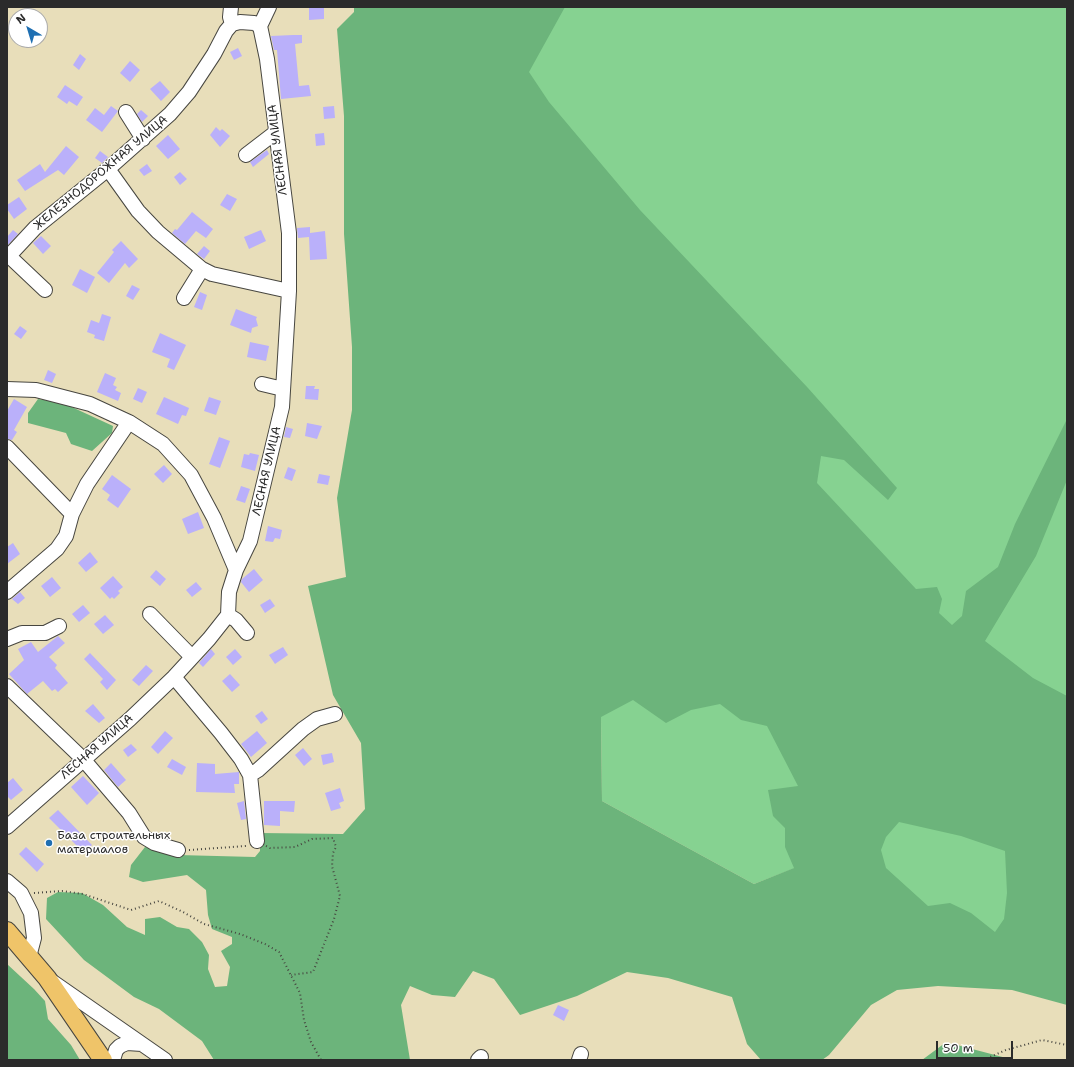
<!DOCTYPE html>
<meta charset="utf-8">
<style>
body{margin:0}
#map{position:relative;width:1074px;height:1067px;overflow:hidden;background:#e8deba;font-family:"Shantell Sans",sans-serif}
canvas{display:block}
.frame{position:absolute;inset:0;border:8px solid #2b2b2b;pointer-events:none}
.north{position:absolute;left:8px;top:8px;width:40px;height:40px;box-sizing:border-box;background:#fff;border:1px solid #aaa;border-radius:50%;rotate:322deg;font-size:11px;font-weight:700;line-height:16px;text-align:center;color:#2b2b2b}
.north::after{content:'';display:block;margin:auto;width:14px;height:18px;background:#1f6fb2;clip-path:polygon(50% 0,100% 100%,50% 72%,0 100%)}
.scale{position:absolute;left:936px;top:1041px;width:77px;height:18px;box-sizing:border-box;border:2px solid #2b2b2b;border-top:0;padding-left:5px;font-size:12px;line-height:14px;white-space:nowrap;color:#2b2b2b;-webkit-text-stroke:3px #fff;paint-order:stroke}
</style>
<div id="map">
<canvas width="1074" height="1067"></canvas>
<div class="frame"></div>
<div class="north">N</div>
<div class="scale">50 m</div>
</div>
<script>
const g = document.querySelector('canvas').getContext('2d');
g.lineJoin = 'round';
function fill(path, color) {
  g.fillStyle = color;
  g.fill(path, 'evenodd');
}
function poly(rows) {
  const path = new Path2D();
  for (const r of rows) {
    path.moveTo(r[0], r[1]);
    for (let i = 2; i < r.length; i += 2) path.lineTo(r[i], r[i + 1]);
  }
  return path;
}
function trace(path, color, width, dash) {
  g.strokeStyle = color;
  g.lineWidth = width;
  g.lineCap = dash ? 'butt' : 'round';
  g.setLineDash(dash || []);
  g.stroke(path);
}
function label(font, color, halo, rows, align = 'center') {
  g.font = font + ' "Shantell Sans",sans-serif';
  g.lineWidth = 3;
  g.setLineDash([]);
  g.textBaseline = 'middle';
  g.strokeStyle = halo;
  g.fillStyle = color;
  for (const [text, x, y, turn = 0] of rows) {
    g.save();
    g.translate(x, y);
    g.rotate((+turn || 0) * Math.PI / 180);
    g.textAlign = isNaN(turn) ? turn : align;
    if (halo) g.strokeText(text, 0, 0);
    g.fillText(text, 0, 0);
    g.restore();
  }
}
const green = poly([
 [535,7,1067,7,1067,999,983,978,862,842,754,884,602,801,601,717,502,107]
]);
const forest = poly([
 [354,7,565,7,529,72,549,102,640,210,808,388,897,488,888,500,844,460,821,456,817,483,916,589,937,587,942,599,939,613,952,625,962,616,966,591,998,567,1015,524,1067,419,1067,480,1036,556,985,641,1033,678,1067,696,1067,1005,1012,990,938,986,897,990,871,1005,829,1055,822,1060,761,1060,747,1044,732,997,668,978,627,972,577,996,520,1015,494,979,473,971,455,997,432,995,410,986,401,1005,410,1060,214,1060,202,1041,159,1009,134,997,84,960,46,919,47,898,58,892,82,893,103,905,127,927,145,935,145,919,160,917,177,927,189,929,202,942,209,955,208,969,215,987,227,986,230,967,221,951,232,944,232,937,212,929,208,915,206,890,187,875,143,882,129,877,131,865,145,847,178,855,255,857,260,851,260,833,343,834,365,809,361,743,333,695,308,586,346,577,337,498,352,410,352,347,344,234,344,116,337,29,354,12],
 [633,700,666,723,691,710,720,704,741,720,767,726,798,786,768,790,773,816,785,828,785,847,794,868,754,884,602,801,601,717],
 [899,822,961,836,1005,851,1007,893,1004,919,995,932,971,913,950,903,928,906,886,868,881,850,886,837],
 [38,399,63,403,113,426,112,433,92,451,71,444,66,433,28,423,28,413],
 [7,964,34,989,45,1001,48,1019,71,1045,80,1060,7,1060],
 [945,1043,957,1045,1014,1060,922,1060]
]);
const building = poly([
 [309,7,324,7,324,19,309,20],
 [293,35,302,35,302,43,295,44,299,86,309,85,311,96,281,99,277,50,274,50,271,36],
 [238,48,242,56,234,60,230,52],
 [80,54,86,59,79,70,73,65],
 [130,61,140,70,130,82,120,73],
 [160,81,170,92,161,101,150,89],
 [65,85,83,97,77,106,69,101,67,104,57,97],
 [111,106,118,111,102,132,86,120,95,108,104,115],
 [334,106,335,118,324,119,323,107],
 [141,110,148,116,142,122,137,114],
 [216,127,220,131,222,129,230,136,220,147,210,135],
 [324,133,325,145,316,146,315,134],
 [168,135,180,149,168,159,156,146],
 [66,146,79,157,64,175,58,170,25,191,17,180,40,164,45,172],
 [267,150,269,154,253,167,250,162],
 [100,151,108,157,102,163,95,158],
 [147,164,152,171,144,176,139,170],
 [180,172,187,179,180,185,174,177],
 [227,194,237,199,230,211,220,205],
 [19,197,27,209,14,219,7,209,7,205],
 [192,212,213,229,206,238,196,231,185,244,172,233,175,229,177,230],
 [310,227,310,233,325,231,327,259,310,260,309,237,298,238,297,228],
 [13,230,18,234,7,246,7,237],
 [261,230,266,241,249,249,244,237],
 [41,236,51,246,43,254,33,243],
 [121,241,138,259,129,268,125,263,109,283,97,273,114,252,112,250],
 [204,246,210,251,204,259,197,254],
 [80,269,95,277,87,293,72,285],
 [132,285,140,289,133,300,126,296],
 [200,292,207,295,202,310,194,307],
 [236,309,257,317,256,319,258,326,252,328,251,333,230,325],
 [102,314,111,317,104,341,94,338,95,335,87,332,91,320,99,323],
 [20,326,27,331,21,339,14,334],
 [160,333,186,345,174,370,167,367,170,359,152,352],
 [250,342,269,346,266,361,247,357],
 [48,370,56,374,52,383,44,380],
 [105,373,116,378,113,385,117,387,115,390,121,393,118,401,97,392],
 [306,386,315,386,314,389,319,389,318,400,305,399],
 [138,388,147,392,142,403,133,399],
 [164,397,189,408,186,416,182,415,178,424,156,414],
 [209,397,221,401,216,415,204,411],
 [14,399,27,407,14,430,17,432,12,440,7,439,7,411],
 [307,423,322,426,317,439,305,436],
 [286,427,293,429,290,438,284,437],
 [219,437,230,441,220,468,209,464],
 [250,453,259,455,255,471,241,467,244,454,249,455],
 [164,465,172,474,163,483,154,474],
 [288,467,296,470,292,481,284,478],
 [319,474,330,476,328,485,317,483],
 [112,475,131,489,118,508,107,500,110,495,102,489],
 [241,486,250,489,245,503,236,500],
 [198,512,204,528,188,534,182,519],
 [268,526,282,530,280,539,275,538,273,542,265,541],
 [13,543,20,554,7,564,7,547],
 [90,552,98,562,86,572,78,563],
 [254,569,263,580,249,592,241,582,242,579],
 [156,570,166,579,160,586,150,577],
 [113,576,123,587,118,591,120,593,114,599,112,597,110,599,100,588],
 [52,577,61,588,50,597,41,586],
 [196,582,202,589,192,597,186,590],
 [20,592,25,598,18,604,12,599],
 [270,599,275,606,265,613,260,605],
 [83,605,90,613,79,622,72,614],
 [105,615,114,625,103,634,94,624],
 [58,636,65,643,49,657,57,665,55,668,68,683,58,692,55,689,52,691,43,681,27,694,9,674,24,660,18,649,31,642,38,652],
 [283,647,288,655,275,664,269,655],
 [211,649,215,654,203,667,199,663],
 [235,649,242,657,233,665,226,657],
 [90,653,116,680,107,690,100,682,103,679,84,659],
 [146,665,153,671,139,686,132,680],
 [230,674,240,685,232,692,222,681],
 [93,704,105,718,99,723,85,711],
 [262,711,268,719,261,724,255,716],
 [165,731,173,738,158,754,151,747],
 [257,731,267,743,251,757,241,744],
 [131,744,137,750,128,757,123,750],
 [303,748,312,759,304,766,295,755],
 [332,753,334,762,323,765,321,755],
 [172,759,186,767,182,775,167,767],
 [111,763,126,780,118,787,104,770],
 [197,763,215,764,215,774,239,772,239,784,234,784,235,793,196,792],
 [83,776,99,793,87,805,71,787],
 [13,778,23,790,11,800,7,796,7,783],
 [340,788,344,801,339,803,341,808,331,811,325,793],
 [244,801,246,819,241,820,237,803],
 [264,801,295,801,294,812,280,811,280,826,264,825],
 [58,810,92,845,84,853,49,818],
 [26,847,44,864,37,872,19,854],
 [558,1005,569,1010,564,1021,553,1015]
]);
const path = poly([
 [266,846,270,848,295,847,312,839,333,838,336,847,333,853,332,866,340,896,334,919,313,972,291,975],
 [189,850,246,846],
 [34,893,62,891,83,894,131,910,159,901,183,912,204,924,240,934,265,944,279,952,300,993,304,1020,311,1042,321,1060],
 [983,1060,1006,1050,1042,1040,1067,1045]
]);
const minor = poly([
 [231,7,230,17,232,24],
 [260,26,269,7],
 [126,112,143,139],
 [246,155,276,132],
 [108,169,138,211,158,232,202,269,212,274,289,291],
 [9,256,45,290],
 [7,258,35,228,108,169,170,114,189,92,214,54,226,31,232,24,240,22,254,23,260,26,267,59,289,233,289,291,282,407,250,541,236,570,229,592,228,615,209,639,174,677,130,719,7,827],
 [184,298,202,269],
 [262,384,283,389],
 [7,389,36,390,90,404,129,422,163,444,191,475,214,518,236,570],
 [7,447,72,514],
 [7,592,57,549,66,536,72,514,87,484,129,422],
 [150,614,192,657],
 [228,615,236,620,247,633],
 [7,639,22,633,45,633,59,626],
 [174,677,221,733,241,759,250,775,257,841],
 [7,686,83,759,129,813,144,837,154,843,178,850],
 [250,775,258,770,303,729,317,719,335,714],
 [7,881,21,893,31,913,34,938,29,957],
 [50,980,165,1060],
 [113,1060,116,1050,120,1046,127,1043,142,1044],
 [478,1060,481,1057],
 [579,1060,581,1054]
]);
const major = poly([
 [7,931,47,978,103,1060]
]);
const markers = [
 [49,843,4,"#1f6fb2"]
];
const streetNames = [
 ["ЛЕСНАЯ УЛИЦА",278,150,-97],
 ["ЖЕЛЕЗНОДОРОЖНАЯ УЛИЦА",101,173,-40],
 ["ЛЕСНАЯ УЛИЦА",267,471,-77],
 ["ЛЕСНАЯ УЛИЦА",97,747,-41]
];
const poiNames = [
 ["База строительных",57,836],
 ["материалов",57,850]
];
fill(green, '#86d291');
fill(forest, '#6cb47b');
fill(building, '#bab0fa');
trace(minor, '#474640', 16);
trace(major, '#474640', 20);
trace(path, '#474640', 2, [1, 3]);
trace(minor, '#fff', 14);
trace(major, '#efc469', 18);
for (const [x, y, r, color] of markers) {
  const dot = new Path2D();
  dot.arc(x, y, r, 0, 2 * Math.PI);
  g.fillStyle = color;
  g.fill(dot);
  trace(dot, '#fff', 1.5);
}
label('12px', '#2b2b2b', '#fff', streetNames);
label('12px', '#2b2b2b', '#fff', poiNames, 'left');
</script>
